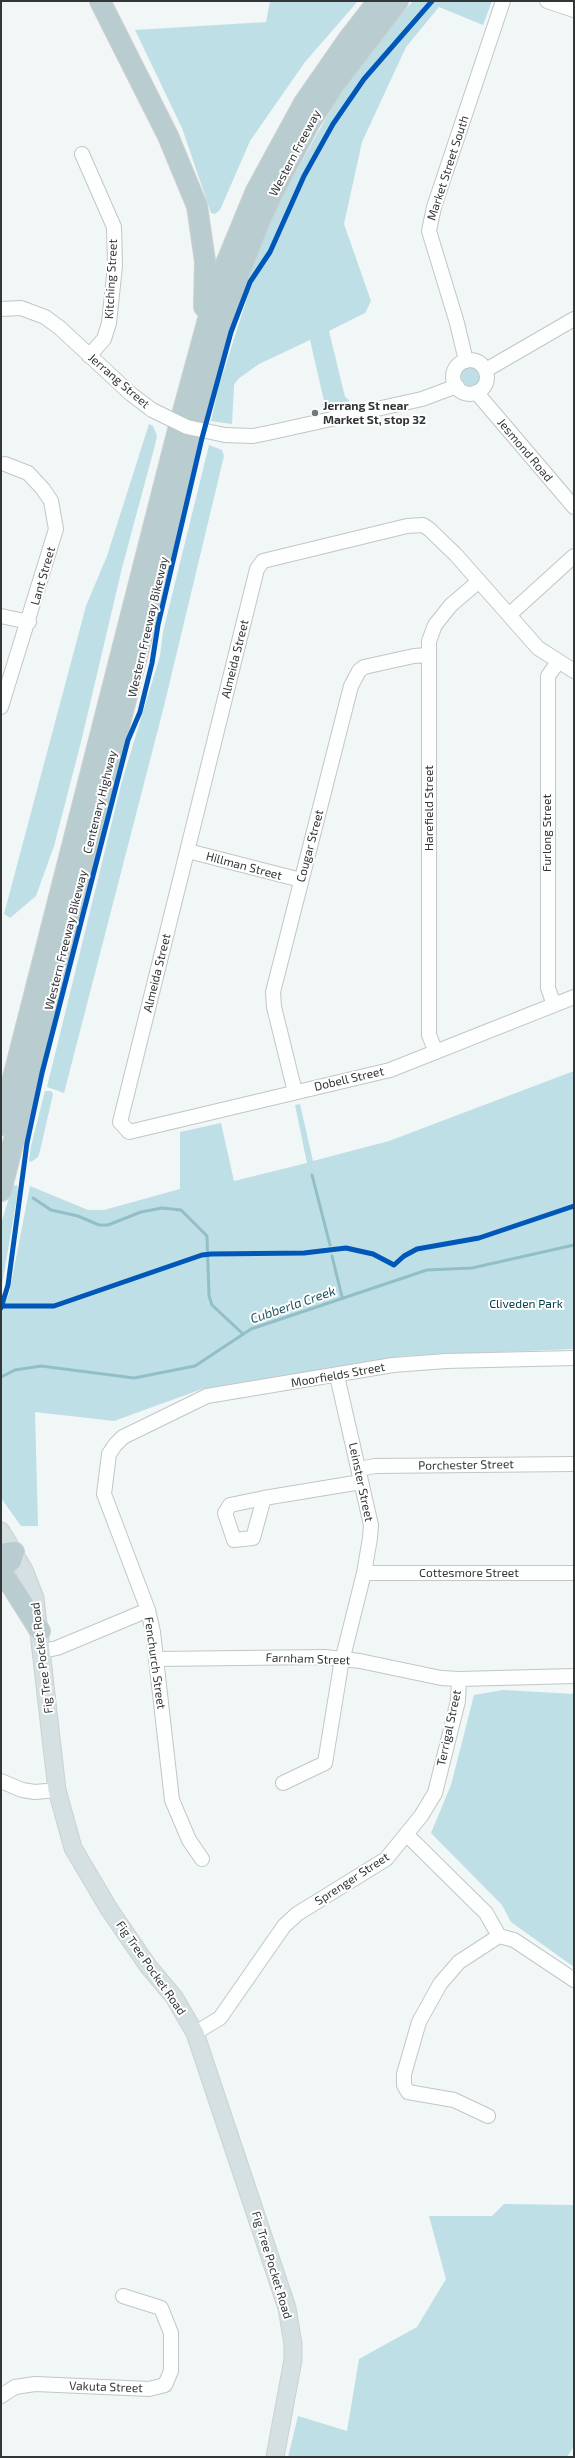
<!DOCTYPE html>
<style>
body{margin:0}
#map{position:relative;width:575px;height:2458px;overflow:hidden;background:#f1f6f6;font-family:"Exo 2",sans-serif}
canvas{display:block}
.frame{position:absolute;inset:0;border:2px solid #333637;pointer-events:none}
</style>
<div id="map">
<canvas width="575" height="2458"></canvas>
<div class="frame"></div>
</div>
<script>
const g = document.querySelector('canvas').getContext('2d');
g.lineJoin = 'round';
function fill(path, color) {
  g.fillStyle = color;
  g.fill(path, 'evenodd');
}
function poly(rows) {
  const path = new Path2D();
  for (const r of rows) {
    if (r.length === 3) {
      path.moveTo(r[0] + r[2], r[1]);
      path.arc(r[0], r[1], r[2], 0, 2 * Math.PI);
      continue;
    }
    path.moveTo(r[0], r[1]);
    for (let i = 2; i < r.length; i += 2) path.lineTo(r[i], r[i + 1]);
  }
  return path;
}
function trace(path, color, width, dash) {
  g.strokeStyle = color;
  g.lineWidth = width;
  g.lineCap = dash ? 'butt' : 'round';
  g.setLineDash(dash || []);
  g.stroke(path);
}
function label(font, color, halo, rows, align = 'center') {
  g.font = font + ' "Exo 2",sans-serif';
  g.lineWidth = 4;
  g.setLineDash([]);
  g.textBaseline = 'middle';
  g.strokeStyle = halo;
  g.fillStyle = color;
  for (const [text, x, y, turn = 0] of rows) {
    g.save();
    g.translate(x, y);
    g.rotate((+turn || 0) * Math.PI / 180);
    g.textAlign = isNaN(turn) ? turn : align;
    if (halo) g.strokeText(text, 0, 0);
    g.fillText(text, 0, 0);
    g.restore();
  }
}
const green = poly([
 [270,1,358,1,305,62,250,141,220,210,215,214,211,213,182,128,135,30,266,22],
 [413,1,492,1,483,25,439,7,406,47,362,142,344,224,371,301,365,313,329,331,345,397,350,401,321,406,324,401,310,340,259,364,238,379,234,385,232,424,211,421,219,386,248,295,242,290,278,204,335,102,383,35],
 [472,376,11],
 [149,424,153,426,157,436,155,445,122,568,81,742,54,846,36,896,10,918,4,914,86,606,107,556],
 [209,445,222,450,224,456,164,706,64,1093,47,1087,122,781,160,656,163,632],
 [574,1071,574,1349,402,1356,202,1389,114,1421,35,1412,38,1526,21,1526,1,1498,1,1313,9,1294,30,1186,88,1210,104,1210,180,1189,180,1132,221,1123,234,1181,307,1163,295,1105,300,1104,313,1161,389,1141],
 [45,1091,51,1091,53,1094,40,1151,38,1157,31,1162,29,1161,31,1146],
 [17,1185,18,1191,1,1291,1,1224,11,1191,13,1186],
 [503,1690,574,1694,574,1967,511,1922,502,1905,431,1833,451,1785,474,1695],
 [504,2204,574,2205,574,2446,567,2457,288,2457,298,2416,347,2431,359,2359,417,2327,446,2279,429,2216,492,2216]
]);
const stream = poly([
 [312,1175,330,1245],
 [33,1198,51,1210,78,1216,99,1225,108,1225,141,1212,162,1208,181,1210,207,1236,209,1296,212,1305,243,1334],
 [332,1256,342,1297],
 [1,1377,15,1370,41,1366,134,1378,195,1366,251,1329,427,1270,472,1268,574,1245]
]);
const minor = poly([
 [547,1,574,10],
 [82,154,114,227,115,266,109,323,104,339,89,356],
 [1,309,21,308,45,317,60,328,131,394,152,410],
 [470,377,17],
 [466,361,457,323,429,231,434,207,503,1],
 [486,370,574,319],
 [476,392,574,507],
 [225,435,253,436,268,433,422,399,457,386],
 [509,615,574,556],
 [1,616,29,622],
 [574,671,538,648,456,555,429,529,423,525,407,526,263,561,257,569,120,1122,129,1132,390,1070,574,997],
 [1,707,56,529,51,501,43,489,28,473,5,464],
 [188,851,301,880],
 [554,1005,548,988,548,676,558,662],
 [436,1052,429,1035,429,641,435,625,451,605,478,582],
 [295,1092,274,1007,273,992,351,686,359,671,364,667,414,656,428,655],
 [359,1469,375,1466,574,1464],
 [264,1498,253,1538,234,1540,225,1513,230,1505,264,1498,361,1482],
 [364,1573,574,1573],
 [42,1651,57,1648,148,1610],
 [156,1659,325,1657,360,1661,441,1678,459,1679],
 [1,1781,22,1790,35,1792,57,1790],
 [283,1783,325,1763,341,1665,364,1573,370,1538,371,1525,337,1376],
 [407,1835,486,1913,499,1936,514,1940,574,1980],
 [202,1859,189,1840,172,1800,153,1632,148,1610,104,1494,109,1454,115,1445,123,1437,207,1396,393,1365,446,1361,574,1358],
 [195,2033,220,2018,284,1926,297,1914,386,1859,421,1816,435,1793,458,1701,459,1679,574,1676],
 [488,2116,454,2100,408,2092,404,2085,404,2074,419,2022,440,1984,459,1962,499,1936],
 [1,2396,15,2387,35,2384,149,2389,165,2385,171,2371,171,2333,161,2308,123,2296]
]);
const major = poly([
 [1,1531,24,1570,35,1598,57,1790,73,1848,109,1909,148,1966,174,1997,195,2033,287,2308,293,2344,293,2360,275,2457]
]);
const highway = poly([
 [100,1,168,136,197,206,205,261,204,307],
 [182,415,218,283,256,191,304,103,347,41,378,1],
 [197,420,233,289,259,222,273,192,310,122,333,86,398,1],
 [1,1125,178,430],
 [1,1191,193,436],
 [1,1554,14,1552,11,1561,1,1567],
 [1,1575,11,1585,40,1631]
]);
const minorBridge = poly([
 [152,410,187,427,225,435]
]);
const cycleway = poly([
 [2,1306,54,1306,202,1255,211,1254,304,1253,346,1248,373,1254,394,1265,404,1256,417,1249,479,1238,574,1206],
 [1,1308,8,1285,27,1143,42,1073,128,740,140,712,152,663,158,625,202,438,231,332,250,282,270,252,304,176,333,124,364,79,432,1]
]);
const markers = [
 [315,413,4,"#76797a"]
];
const streetNames = [
 ["Western Freeway",295,153,-62],
 ["Market Street South",448,168,-72],
 ["Kitching Street",111,279,-87],
 ["Jerrang Street",119,381,41],
 ["Jesmond Road",525,450,50],
 ["Lant Street",43,576,-74],
 ["Western Freeway Bikeway",148,627,-77],
 ["Almeida Street",235,659,-76],
 ["Centenary Highway",100,802,-76],
 ["Harefield Street",429,808,-90],
 ["Furlong Street",547,833,-90],
 ["Cougar Street",310,846,-75],
 ["Hillman Street",244,866,15],
 ["Western Freeway Bikeway",66,940,-76],
 ["Almeida Street",157,973,-76],
 ["Dobell Street",349,1079,-13],
 ["Moorfields Street",338,1375,-10],
 ["Porchester Street",466,1465,-1],
 ["Leinster Street",361,1482,78],
 ["Cottesmore Street",469,1573],
 ["Fig Tree Pocket Road",42,1658,-97],
 ["Farnham Street",308,1659,2],
 ["Fenchurch Street",155,1663,82],
 ["Terrigal Street",449,1728,-78],
 ["Sprenger Street",352,1879,-33],
 ["Fig Tree Pocket Road",151,1968,55],
 ["Fig Tree Pocket Road",272,2265,73],
 ["Vakuta Street",106,2387,2]
];
const poiNames = [
 ["Jerrang St near",323,406],
 ["Market St, stop 32",323,420]
];
const parkNames = [
 ["Cliveden Park",526,1304]
];
const waterNames = [
 ["Cubberla Creek",293,1305,-19]
];
fill(green, '#bedfe5');
trace(stream, '#92bfc7', 3);
trace(minor, '#c2c6c7', 16);
trace(major, '#cdd0d0', 19);
trace(highway, '#cdd0d0', 22);
trace(minor, '#fdfefe', 14);
trace(major, '#d4e0e2', 17);
trace(highway, '#b9cccf', 20);
trace(minorBridge, '#c2c6c7', 16, []);
trace(minorBridge, '#fdfefe', 14);
trace(cycleway, '#0057b8', 5);
for (const [x, y, r, color] of markers) {
  const dot = new Path2D();
  dot.arc(x, y, r, 0, 2 * Math.PI);
  g.fillStyle = color;
  g.fill(dot);
  trace(dot, '#fff', 1.5);
}
label('12px', '#333637', '#fff', streetNames);
label('bold 12px', '#333637', '#fff', poiNames, 'left');
label('12px', '#06414b', '#fff', parkNames);
label('italic 13px', '#20555f', '#fff', waterNames);
</script>
